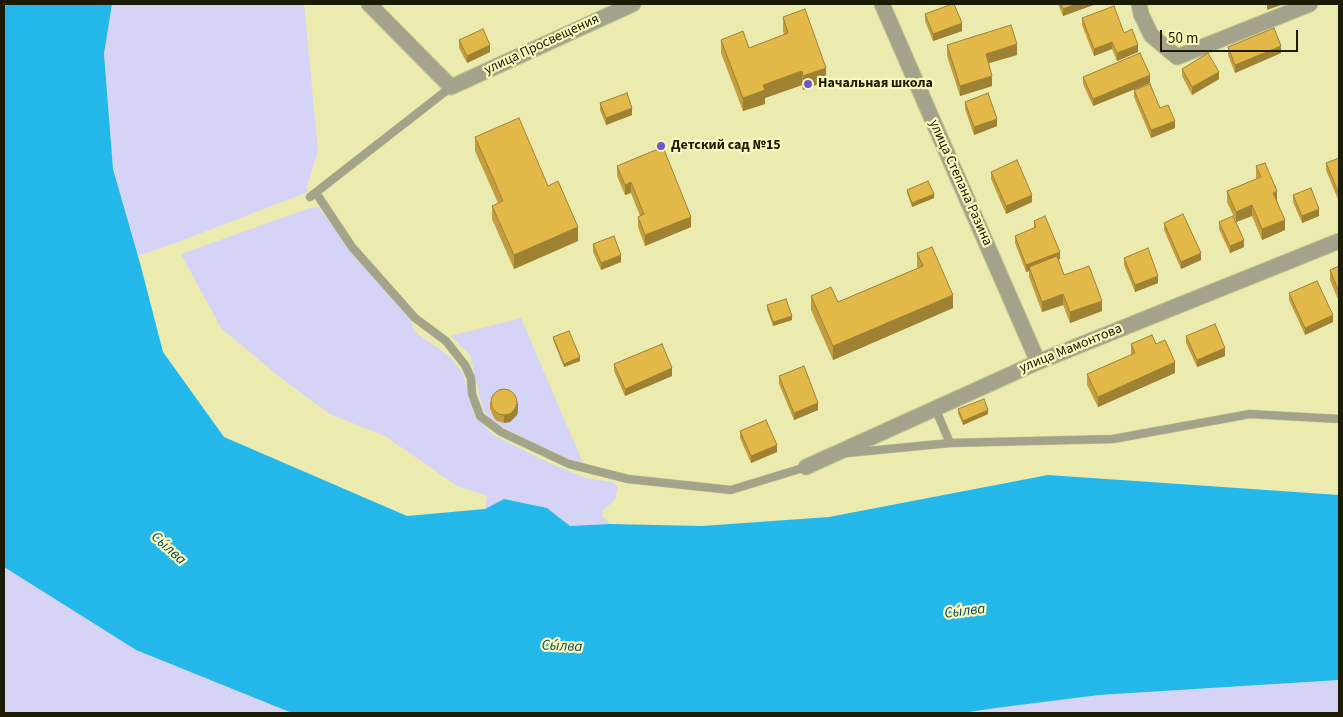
<!DOCTYPE html>
<meta charset="utf-8">
<style>
body{margin:0}
#map{position:relative;width:1343px;height:717px;overflow:hidden;background:#ebebaf;font-family:"Source Sans 3",sans-serif}
canvas{display:block}
.frame{position:absolute;inset:0;border:5px solid #1c1b04;pointer-events:none}
.scale{position:absolute;left:1160px;top:30px;width:138px;height:22px;box-sizing:border-box;border:2px solid #1c1b04;border-top:0;padding-left:6px;font-size:15px;line-height:18px;white-space:nowrap;color:#1c1b04;-webkit-text-stroke:4px #f8f8bc;paint-order:stroke}
</style>
<div id="map">
<canvas width="1343" height="717"></canvas>
<div class="frame"></div>
<div class="scale">50 m</div>
</div>
<script>
const g = document.querySelector('canvas').getContext('2d');
g.lineJoin = 'round';
function fill(path, color) {
  g.fillStyle = color;
  g.fill(path, 'evenodd');
}
function poly(rows) {
  const path = new Path2D();
  for (const r of rows) {
    if (r.length === 3) {
      path.moveTo(r[0] + r[2], r[1]);
      path.arc(r[0], r[1], r[2], 0, 2 * Math.PI);
      continue;
    }
    path.moveTo(r[0], r[1]);
    for (let i = 2; i < r.length; i += 2) path.lineTo(r[i], r[i + 1]);
  }
  return path;
}
function trace(path, color, width, dash) {
  g.strokeStyle = color;
  g.lineWidth = width;
  g.lineCap = dash ? 'butt' : 'round';
  g.setLineDash(dash || []);
  g.stroke(path);
}
function label(font, color, halo, rows, align = 'center') {
  g.font = font + ' "Source Sans 3",sans-serif';
  g.lineWidth = 4.5;
  g.setLineDash([]);
  g.textBaseline = 'middle';
  g.strokeStyle = halo;
  g.fillStyle = color;
  for (const [text, x, y, turn = 0] of rows) {
    g.save();
    g.translate(x, y);
    g.rotate((+turn || 0) * Math.PI / 180);
    g.textAlign = isNaN(turn) ? turn : align;
    if (halo) g.strokeText(text, 0, 0);
    g.fillText(text, 0, 0);
    g.restore();
  }
}
const green = poly([
 [112,4,304,4,318,151,307,186,308,192,178,242,138,256,113,169,104,54],
 [318,207,411,321,415,332,449,356,463,373,474,415,493,435,549,463,586,478,612,482,618,486,615,500,603,510,602,516,610,524,570,526,547,508,504,499,485,509,487,496,457,486,385,436,330,414,282,379,221,328,181,254,310,208],
 [521,318,583,463,570,460,495,424,483,410,470,355,451,336],
 [4,567,136,650,292,713,4,713],
 [1339,680,1339,713,962,713,996,708,1099,695]
]);
const water = poly([
 [4,4,112,4,104,54,113,169,140,263,163,352,224,437,407,516,485,509,504,499,547,508,570,526,610,524,702,526,829,517,1048,475,1339,495,1339,680,1099,695,996,708,962,713,292,713,136,650,4,567]
]);
const lane = poly([
 [316,193,352,247,415,318,446,341,465,365,471,378,472,394,480,416,501,432,569,464,628,479,731,490,806,467],
 [310,197,451,87],
 [935,408,950,443],
 [847,453,950,443,1113,439,1250,414,1339,419]
]);
const street = poly([
 [369,4,451,87,633,4],
 [882,4,1038,362],
 [1139,4,1141,14,1151,35,1177,57,1310,4],
 [806,467,1038,362,1339,241]
]);
const wall = poly([
 [1058,4,1096,4,1063,16],
 [925,14,962,31,933,41,925,21],
 [783,17,826,81,803,90,802,85,765,98,765,104,743,111,721,53,721,40,749,48,784,35,783,31],
 [1082,18,1124,33,1138,52,1117,61,1112,49,1094,56,1082,25],
 [459,40,490,52,467,63,459,48],
 [947,45,1017,55,989,63,992,86,960,96,947,56],
 [1228,47,1281,53,1235,73,1228,55],
 [1182,69,1219,79,1192,95,1182,76],
 [1083,77,1150,83,1093,106,1083,84],
 [1134,90,1160,108,1175,128,1151,138,1134,97],
 [965,102,997,126,974,135,965,109],
 [600,103,632,115,606,125,600,110],
 [475,137,548,186,578,241,514,269,492,219,492,206,498,203,475,151],
 [1339,158,1339,202,1326,170,1326,163],
 [617,166,691,227,645,246,638,227,638,217,640,216,631,193,625,195,617,176],
 [1256,166,1277,201,1285,230,1262,240,1252,216,1236,222,1244,247,1230,253,1219,229,1219,222,1236,221,1227,202,1227,191,1257,179,1256,177],
 [991,172,1032,202,1006,214,991,179],
 [907,190,934,198,912,207,907,193],
 [1293,195,1319,216,1302,223,1293,202],
 [1034,221,1060,259,1058,260,1064,275,1102,311,1070,323,1063,305,1042,312,1029,277,1029,271,1026,272,1015,243,1015,236,1034,228],
 [1164,223,1201,260,1181,269,1164,230],
 [593,244,621,262,601,270,593,252],
 [917,253,953,308,833,360,811,310,811,296,838,302,918,268,917,267],
 [1124,258,1158,283,1135,292,1124,265],
 [1339,266,1339,302,1330,280,1330,270],
 [1289,293,1333,322,1305,335,1289,300],
 [767,305,792,320,773,326,767,309],
 [1186,336,1225,356,1197,367,1186,343],
 [553,337,580,361,564,367,553,340],
 [1131,344,1175,373,1098,407,1087,385,1087,374,1131,355],
 [614,364,672,376,625,396,614,371],
 [779,376,818,410,794,420,779,384],
 [490,402,518,410,517,415,510,422,504,423,497,421,494,418,490,409],
 [958,409,988,414,963,425,958,413],
 [740,431,777,452,751,463,740,438]
]);
const shadedWall = poly([
 [1077,4,1096,4,1063,16,1063,9],
 [1267,4,1284,4,1267,10],
 [962,23,962,31,933,41,933,34],
 [1112,42,1112,49,1094,56,1094,49],
 [1017,44,1017,55,986,64,986,54],
 [490,45,490,52,467,63,467,56],
 [1138,45,1138,52,1117,61,1117,53],
 [1281,46,1281,53,1235,73,1235,65],
 [826,68,826,81,803,90,803,76],
 [802,71,802,85,765,98,765,104,743,111,743,98,763,85],
 [1219,72,1219,79,1192,95,1192,87],
 [1150,75,1150,83,1093,106,1093,99],
 [992,76,992,86,960,96,960,86],
 [632,108,632,115,606,125,606,118],
 [997,119,997,126,974,135,974,127],
 [1175,121,1175,128,1151,138,1151,130],
 [631,182,631,193,625,195,625,185],
 [1277,191,1277,202,1273,193],
 [934,194,934,198,912,207,912,203],
 [1032,195,1032,202,1006,214,1006,206],
 [1252,205,1252,216,1236,222,1236,212],
 [1319,209,1319,216,1302,223,1302,216],
 [691,217,691,227,645,246,645,235],
 [1285,220,1285,230,1262,240,1262,229],
 [578,227,578,241,514,269,514,255],
 [1244,240,1244,247,1230,253,1230,246],
 [1060,252,1060,259,1031,270,1029,267,1029,271,1026,272,1026,265],
 [1201,253,1201,260,1181,269,1181,262],
 [621,255,621,262,601,270,601,263],
 [1158,276,1158,283,1135,292,1135,285],
 [1063,294,1063,305,1042,312,1042,302],
 [953,295,953,308,833,360,833,346],
 [1102,301,1102,311,1070,323,1070,312],
 [1333,315,1333,322,1305,335,1305,328],
 [792,316,792,320,773,326,773,322],
 [1225,348,1225,356,1197,367,1197,360],
 [580,357,580,361,564,367,564,364],
 [1175,362,1175,373,1098,407,1098,397],
 [672,368,672,376,625,396,625,389],
 [518,403,518,410,517,415,510,422,504,423,504,416],
 [818,403,818,410,794,420,794,413],
 [988,410,988,414,963,425,963,421],
 [777,445,777,452,751,463,751,456]
]);
const building = poly([
 [952,4,954,4,962,23,933,34,925,14,952,4],
 [1061,4,1077,4,1063,9,1061,4],
 [1114,6,1124,33,1132,29,1138,45,1117,53,1112,42,1094,49,1082,18,1114,6],
 [805,9,826,68,803,76,802,71,763,85,765,90,743,98,721,40,743,31,749,48,788,33,783,17,805,9],
 [1011,25,1017,44,986,54,992,76,960,86,947,45,1011,25],
 [1274,28,1281,46,1235,65,1228,47,1274,28],
 [483,29,490,45,467,56,459,40,483,29],
 [1140,53,1150,75,1093,99,1083,77,1140,53],
 [1208,53,1219,72,1192,87,1182,69,1208,53],
 [1150,84,1160,108,1168,105,1175,121,1151,130,1134,90,1150,84],
 [627,93,632,108,606,118,600,103,627,93],
 [988,93,997,119,974,127,965,102,988,93],
 [519,118,548,186,558,181,578,227,514,255,492,206,503,201,475,137,519,118],
 [663,147,691,217,645,235,638,217,644,214,631,182,625,185,617,166,663,147],
 [1339,158,1339,194,1326,163,1339,158],
 [1017,160,1032,195,1006,206,991,172,1017,160],
 [1265,163,1277,191,1273,193,1285,220,1262,229,1252,205,1236,212,1227,191,1261,177,1256,166,1265,163],
 [928,181,934,194,912,203,907,190,928,181],
 [1311,188,1319,209,1302,216,1293,195,1311,188],
 [1183,214,1201,253,1181,262,1164,223,1183,214],
 [1045,216,1060,252,1026,265,1015,236,1036,227,1034,221,1045,216],
 [1233,216,1244,240,1230,246,1219,222,1233,216],
 [614,236,621,255,601,263,593,244,614,236],
 [932,247,953,295,833,346,811,296,831,287,838,302,923,266,917,253,932,247],
 [1148,248,1158,276,1135,285,1124,258,1148,248],
 [1057,256,1064,275,1089,266,1102,301,1070,312,1063,294,1042,302,1029,267,1057,256],
 [1339,266,1339,292,1330,270,1339,266],
 [1317,281,1333,315,1305,328,1289,293,1317,281],
 [786,299,792,316,773,322,767,305,786,299],
 [1215,324,1225,348,1197,360,1186,336,1215,324],
 [569,331,580,357,564,364,553,337,569,331],
 [1152,335,1156,344,1165,340,1175,362,1098,397,1087,374,1135,353,1131,344,1152,335],
 [662,344,672,368,625,389,614,364,662,344],
 [804,366,818,403,794,413,779,376,804,366],
 [504,402,13],
 [984,399,988,410,963,421,958,409,984,399],
 [766,420,777,445,751,456,740,431,766,420]
]);
const markers = [
 [808,84,5,"#6c55cf"],
 [661,146,5,"#6c55cf"]
];
const streetNames = [
 ["улица Просвещения",542,45,-25],
 ["улица Степана Разина",960,183,66],
 ["улица Мамонтова",1071,349,-22]
];
const poiNames = [
 ["Начальная школа",818,84],
 ["Детский сад №15",671,146]
];
const waterNames = [
 ["Сы́лва",168,549,42],
 ["Сы́лва",965,612,-7],
 ["Сы́лва",562,647,2]
];
fill(green, '#d6d4f6');
fill(water, '#24b8ea');
trace(lane, '#c6c690', 9);
trace(street, '#c6c690', 17);
trace(lane, '#a2a38a', 8);
trace(street, '#a2a38a', 15);
fill(wall, '#c29e3f');
fill(shadedWall, '#9e8133');
fill(building, '#e2b849');
trace(building, '#9e8133', 1);
for (const [x, y, r, color] of markers) {
  const dot = new Path2D();
  dot.arc(x, y, r, 0, 2 * Math.PI);
  g.fillStyle = color;
  g.fill(dot);
  trace(dot, '#f8f8bc', 2);
}
label('14px', '#1c1b04', '#f8f8bc', streetNames);
label('bold 14px', '#1c1b04', '#f8f8bc', poiNames, 'left');
label('italic 15px', '#124a5f', '#f8f8bc', waterNames);
</script>
